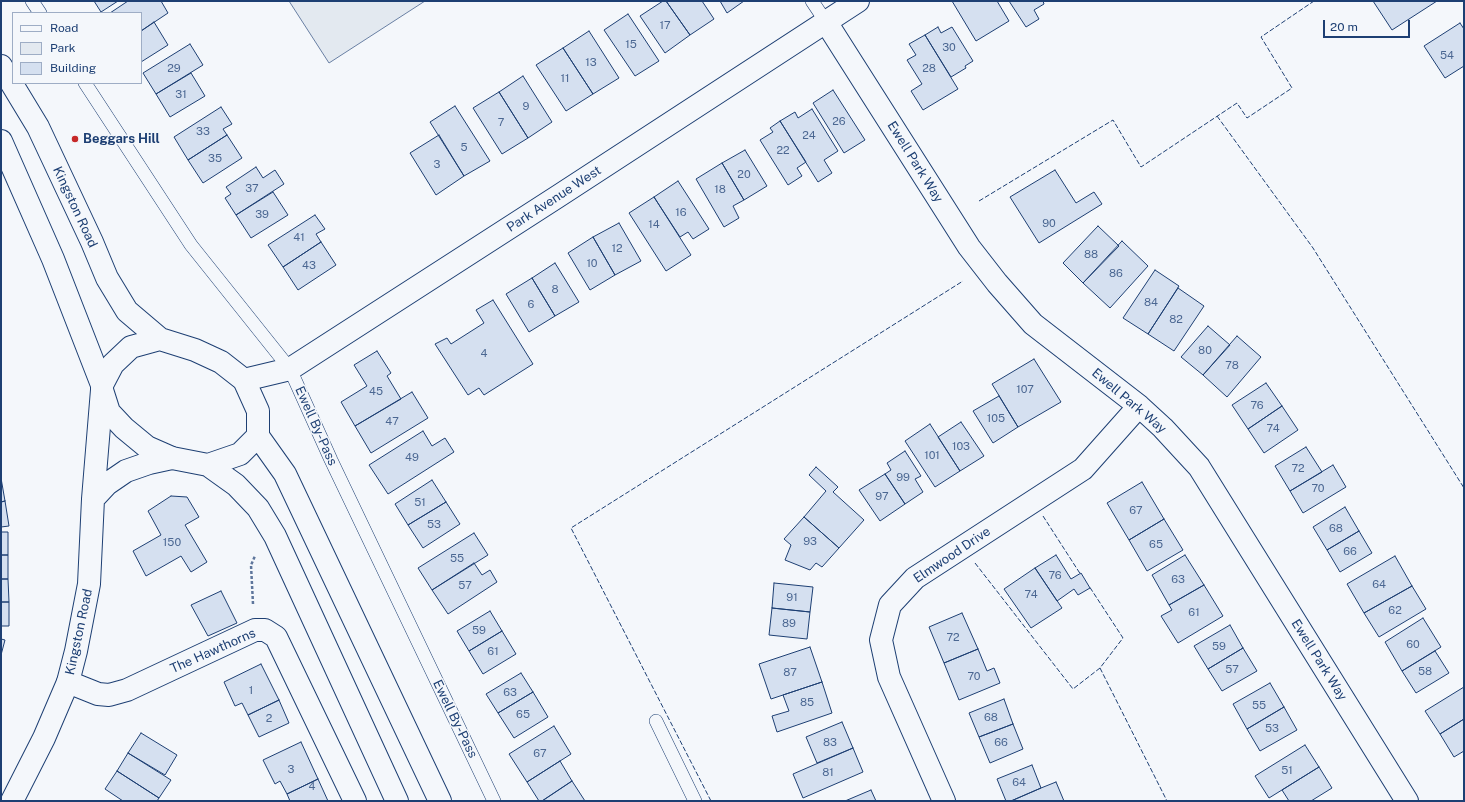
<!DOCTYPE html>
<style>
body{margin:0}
#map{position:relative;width:1465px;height:802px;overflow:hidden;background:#f4f7fb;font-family:"Public Sans",sans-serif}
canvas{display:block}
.frame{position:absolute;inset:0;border:2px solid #1d3f73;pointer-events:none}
.legend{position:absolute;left:12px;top:12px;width:130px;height:72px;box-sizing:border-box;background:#f4f7fb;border:1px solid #9eadc5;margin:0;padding:5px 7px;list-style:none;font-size:12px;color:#1d3f73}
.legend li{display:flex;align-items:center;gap:8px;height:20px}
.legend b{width:20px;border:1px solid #9eadc5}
.scale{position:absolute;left:1323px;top:20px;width:87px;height:18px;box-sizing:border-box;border:2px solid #1d3f73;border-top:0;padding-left:5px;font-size:12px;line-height:14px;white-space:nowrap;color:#1d3f73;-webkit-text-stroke:3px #f4f7fb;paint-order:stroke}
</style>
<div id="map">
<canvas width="1465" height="802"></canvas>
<div class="frame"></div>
<ul class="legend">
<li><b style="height:5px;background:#f4f7fb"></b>Road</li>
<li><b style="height:11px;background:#e3e9f0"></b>Park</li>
<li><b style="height:11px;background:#d5e0f0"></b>Building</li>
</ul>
<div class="scale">20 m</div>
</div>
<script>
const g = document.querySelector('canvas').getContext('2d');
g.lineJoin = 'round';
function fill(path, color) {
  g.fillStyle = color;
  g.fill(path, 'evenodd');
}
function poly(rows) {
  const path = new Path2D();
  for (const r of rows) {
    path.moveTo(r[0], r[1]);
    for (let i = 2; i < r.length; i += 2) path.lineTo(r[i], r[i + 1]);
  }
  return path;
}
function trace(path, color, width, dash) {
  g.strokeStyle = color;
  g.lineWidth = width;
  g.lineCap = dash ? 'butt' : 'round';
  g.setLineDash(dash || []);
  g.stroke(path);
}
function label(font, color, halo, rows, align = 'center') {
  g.font = font + ' "Public Sans",sans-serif';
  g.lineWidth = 3;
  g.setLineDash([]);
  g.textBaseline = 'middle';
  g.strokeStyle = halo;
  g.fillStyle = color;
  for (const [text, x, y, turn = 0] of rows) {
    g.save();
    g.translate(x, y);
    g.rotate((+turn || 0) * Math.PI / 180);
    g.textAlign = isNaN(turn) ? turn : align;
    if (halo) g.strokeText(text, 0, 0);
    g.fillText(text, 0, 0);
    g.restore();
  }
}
const green = poly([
 [289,1,425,1,329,63,289,1]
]);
const building = poly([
 [94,1,118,1,101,12,94,1],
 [128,1,161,1,168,13,141,31,141,13,110,13,128,1],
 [663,1,666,1,690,35,665,53,640,16,663,1],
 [666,1,702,1,714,19,690,35,666,1],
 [720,1,744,1,727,13,720,1],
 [952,1,997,1,1009,21,976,41,952,1],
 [1009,1,1043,1,1044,4,1034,10,1039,19,1026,27,1009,1],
 [1373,1,1437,1,1392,30,1373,1],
 [628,14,659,61,635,76,604,30,628,14],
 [154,22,168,45,141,62,141,31,154,22],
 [1460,23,1464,29,1464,66,1445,78,1424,46,1460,23],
 [938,27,941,33,952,27,973,61,965,66,966,68,951,77,925,35,938,27],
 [589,31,619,78,593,94,563,48,589,31],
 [925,35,958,89,923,110,911,91,922,84,907,60,916,55,909,44,925,35],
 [190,44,203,65,156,94,143,73,190,44],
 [563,48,593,94,566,111,536,65,563,48],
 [191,73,205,96,170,117,156,94,191,73],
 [523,76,552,122,528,138,499,92,523,76],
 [833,90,865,140,844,153,813,103,833,90],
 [499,92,528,138,502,154,473,108,499,92],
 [455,106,490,161,464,176,430,122,455,106],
 [221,107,232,124,223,129,227,135,188,160,174,137,221,107],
 [812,109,838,151,824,160,832,173,818,182,780,121,795,112,798,118,812,109],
 [780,121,806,162,797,168,802,176,788,185,760,140,773,132,770,128,780,121],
 [227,135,242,158,203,183,188,160,227,135],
 [439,135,464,176,436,195,410,153,439,135],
 [745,150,767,186,744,200,722,163,745,150],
 [722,163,744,200,733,206,739,218,724,227,696,179,722,163],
 [256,167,263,178,275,170,284,184,236,215,225,198,231,194,226,187,256,167],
 [1055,170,1076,203,1094,192,1102,204,1039,243,1010,197,1055,170],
 [678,181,709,229,693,239,688,232,680,237,654,197,678,181],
 [273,192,288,215,251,238,236,215,273,192],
 [654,197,691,255,666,271,629,213,654,197],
 [315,215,325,229,316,234,321,242,283,267,268,245,315,215],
 [619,223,641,261,615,275,593,237,619,223],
 [1098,226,1119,246,1083,283,1063,263,1098,226],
 [593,237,615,275,590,290,568,253,593,237],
 [1122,241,1148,266,1110,308,1083,283,1122,241],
 [321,242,336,265,298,290,283,267,321,242],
 [555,263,579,302,555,316,532,278,555,263],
 [1155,270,1179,286,1148,334,1123,318,1155,270],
 [532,278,555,316,529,332,506,294,532,278],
 [1178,288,1204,306,1174,351,1148,334,1178,288],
 [493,300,533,364,484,395,479,388,468,395,435,344,447,338,451,344,484,323,476,310,493,300],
 [1208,326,1230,345,1203,375,1181,357,1208,326],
 [1237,336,1261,357,1227,397,1203,375,1237,336],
 [377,351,391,373,387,376,401,399,355,426,341,402,367,386,354,365,377,351],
 [1034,359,1061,402,1018,427,992,384,1034,359],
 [1266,383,1282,406,1248,429,1232,405,1266,383],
 [412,392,428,418,371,453,355,426,412,392],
 [999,396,1018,427,993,443,973,411,999,396],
 [1282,406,1298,430,1264,453,1248,429,1282,406],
 [961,422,984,456,960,471,938,437,961,422],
 [930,424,960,471,935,487,905,441,930,424],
 [423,431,432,446,445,438,454,452,388,494,369,465,423,431],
 [1306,447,1322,472,1290,491,1275,466,1306,447],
 [905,451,921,476,915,479,923,492,905,504,885,474,891,470,887,463,905,451],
 [1333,465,1346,487,1303,513,1290,491,1333,465],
 [816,467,838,487,833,492,864,520,839,548,804,517,826,491,809,475,816,467],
 [885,474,905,504,880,521,859,490,885,474],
 [1,478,5,501,1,502,1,478],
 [432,480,446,502,408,525,395,504,432,480],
 [1142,482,1164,519,1129,540,1107,503,1142,482],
 [171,496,187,497,199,517,185,525,207,562,191,572,181,556,146,576,133,551,161,535,148,511,171,496],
 [5,501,9,526,1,527,1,502,5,501],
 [446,502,460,524,423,548,408,525,446,502],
 [1345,507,1359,531,1327,550,1313,527,1345,507],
 [804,517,839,548,822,567,816,563,810,570,785,560,791,545,784,539,804,517],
 [1164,519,1183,550,1147,571,1129,540,1164,519],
 [1359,531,1372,553,1340,572,1327,550,1359,531],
 [1,532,8,532,8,555,1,555,1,532],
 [474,533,488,555,432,590,418,568,474,533],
 [1,555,8,555,8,579,1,579,1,555],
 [1056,555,1071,579,1081,573,1090,588,1078,595,1074,589,1057,601,1035,568,1056,555],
 [1185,555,1204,585,1169,605,1152,575,1185,555],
 [1395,556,1412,586,1364,613,1347,584,1395,556],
 [474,563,482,575,490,570,497,582,448,614,432,590,474,563],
 [1035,568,1062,608,1031,628,1004,589,1035,568],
 [1,579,8,579,9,602,1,602,1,579],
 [774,583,813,587,810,612,772,608,774,583],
 [1204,585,1223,616,1178,643,1161,616,1172,610,1169,605,1204,585],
 [1412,586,1426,609,1379,637,1364,613,1412,586],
 [221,591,237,623,208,636,191,605,221,591],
 [1,602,9,602,9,626,1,626,1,602],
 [772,608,810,612,807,639,769,635,772,608],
 [490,611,502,631,469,651,457,631,490,611],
 [962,613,978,649,944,663,929,627,962,613],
 [1423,618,1441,647,1402,671,1385,642,1423,618],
 [1230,625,1243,648,1208,669,1194,646,1230,625],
 [502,631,516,654,483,674,469,651,502,631],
 [1,639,5,640,1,655,1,639],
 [810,647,822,682,771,699,759,664,810,647],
 [1243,648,1257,671,1222,691,1208,669,1243,648],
 [978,649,987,671,994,668,1000,683,959,700,944,663,978,649],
 [1435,651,1449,673,1416,693,1402,671,1435,651],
 [261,664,279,700,248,715,242,703,235,706,224,682,261,664],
 [521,673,533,692,498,713,486,694,521,673],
 [822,682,832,713,777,732,772,716,789,711,783,695,822,682],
 [1270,683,1284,707,1247,729,1233,704,1270,683],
 [1464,687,1464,719,1440,734,1425,711,1464,687],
 [533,692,548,717,514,738,498,713,533,692],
 [1004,699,1013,724,979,737,969,713,1004,699],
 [279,700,289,723,259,737,248,715,279,700],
 [1284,707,1297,730,1260,751,1247,729,1284,707],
 [1464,719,1464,751,1454,757,1440,734,1464,719],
 [842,722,853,748,817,763,806,737,842,722],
 [1013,724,1023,749,990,763,979,737,1013,724],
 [554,726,571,754,527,782,509,754,554,726],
 [141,733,177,755,165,775,128,753,141,733],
 [301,742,318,779,287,794,280,781,275,784,263,760,301,742],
 [1305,745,1319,767,1269,798,1255,776,1305,745],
 [853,748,863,772,803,798,793,774,853,748],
 [128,753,171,780,159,798,117,771,128,753],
 [560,761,572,781,542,801,539,801,527,782,560,761],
 [1032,765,1041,788,1011,801,1006,801,997,779,1032,765],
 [1319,767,1332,788,1311,801,1289,801,1282,790,1319,767],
 [117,771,159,798,157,801,123,801,105,789,117,771],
 [318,779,328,801,290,801,287,794,318,779],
 [572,781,585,801,542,801,572,781],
 [1056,782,1064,801,1011,801,1041,788,1056,782],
 [871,790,876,801,845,801,871,790]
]);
const path = poly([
 [253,604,251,565,255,556]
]);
const service = poly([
 [32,1,40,13],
 [812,1,826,22],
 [85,83,191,245,290,369,331,460,494,801],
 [656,721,695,801]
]);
const minor = poly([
 [826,22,969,247,997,283,1033,324,1139,406,1163,428,1199,467,1407,801],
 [68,682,98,694,109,695,127,690,255,630,265,630,276,637,355,801],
 [944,801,889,677,881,640,890,605,915,578,1083,469,1139,406]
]);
const tertiary = poly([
 [244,380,290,369,557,197,858,1],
 [93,499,107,484,126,471,149,463,172,458],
 [12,801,44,738,68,682,76,651,89,584,93,499,102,390]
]);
const trunk = poly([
 [1,66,38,127,92,242,107,278,127,311,160,339],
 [1,141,53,259,102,385],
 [160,339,195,350,221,362,244,380,258,411,258,436,240,454,208,465,172,458,147,447,124,428,109,412,102,390,102,385,113,364,131,347,160,339],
 [258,436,285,474,440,801],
 [208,465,236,485,258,508,275,536,397,801]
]);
const fence = poly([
 [1217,116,1313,248,1464,488],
 [979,201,1113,120,1141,167,1237,103,1247,118,1292,88,1261,37,1314,1],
 [1043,516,1081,575],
 [975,563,1073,689,1100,668,1123,638,1089,586],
 [1100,668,1167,801],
 [711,801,571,528,963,281]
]);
const markers = [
 [75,139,4,"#c62828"]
];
const numberNames = [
 ["17",665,26],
 ["15",631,45],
 ["30",949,48],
 ["54",1447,56],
 ["13",591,63],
 ["29",174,69],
 ["28",929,69],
 ["11",565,79],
 ["31",181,95],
 ["9",526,107],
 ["26",839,122],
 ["7",501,123],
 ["33",203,132],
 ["24",809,136],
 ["5",464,148],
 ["22",783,151],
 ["35",215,159],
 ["3",437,165],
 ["20",744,175],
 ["37",252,189],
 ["18",720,190],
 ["16",681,213],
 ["39",262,215],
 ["90",1049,224],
 ["14",654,225],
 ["41",299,238],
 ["12",617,249],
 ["88",1091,255],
 ["10",592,264],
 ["43",309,266],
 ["86",1116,274],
 ["8",555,290],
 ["84",1151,303],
 ["6",531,305],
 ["82",1176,320],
 ["80",1205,351],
 ["4",484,354],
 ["78",1232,366],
 ["107",1025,390],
 ["45",376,392],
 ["76",1257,406],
 ["105",996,419],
 ["47",392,422],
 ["74",1273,429],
 ["103",961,447],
 ["101",932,456],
 ["49",412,458],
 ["72",1298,469],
 ["99",903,478],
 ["70",1318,489],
 ["97",882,497],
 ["51",420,503],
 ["67",1136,511],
 ["53",434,525],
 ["68",1336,529],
 ["93",810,542],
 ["150",172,543],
 ["65",1156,545],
 ["66",1350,552],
 ["55",457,559],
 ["76",1055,576],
 ["63",1178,580],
 ["64",1379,585],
 ["57",465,586],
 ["74",1031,595],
 ["91",792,598],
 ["62",1395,611],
 ["61",1194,613],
 ["89",789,624],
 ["59",479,631],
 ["72",953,638],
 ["60",1413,645],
 ["59",1219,647],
 ["61",493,652],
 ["57",1232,670],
 ["58",1425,672],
 ["87",790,673],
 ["70",974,677],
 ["1",251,691],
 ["63",510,693],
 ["85",807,703],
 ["55",1259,706],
 ["65",523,715],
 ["68",991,718],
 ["2",269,719],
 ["53",1272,729],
 ["83",830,743],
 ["66",1001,743],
 ["67",540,754],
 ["3",291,770],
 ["51",1287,771],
 ["81",828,773],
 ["64",1019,783],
 ["4",312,787]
];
const poiNames = [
 ["Beggars Hill",83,139]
];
const streetNames = [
 ["Ewell Park Way",915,162,58],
 ["Park Avenue West",554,199,-33],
 ["Kingston Road",75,207,65],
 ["Ewell Park Way",1129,401,40],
 ["Ewell By-Pass",316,426,66],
 ["Elmwood Drive",952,555,-34],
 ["Kingston Road",79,632,-78],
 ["The Hawthorns",213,651,-24],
 ["Ewell Park Way",1319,660,58],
 ["Ewell By-Pass",455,719,64]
];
fill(green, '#e3e9f0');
trace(green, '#687fa3', 1);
fill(building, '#d5e0f0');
trace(building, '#1d3f73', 1);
trace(service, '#1d3f73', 14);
trace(minor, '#1d3f73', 24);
trace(tertiary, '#1d3f73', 24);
trace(trunk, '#1d3f73', 24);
trace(path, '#5e769c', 2.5, [3, 2]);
trace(service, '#f4f7fb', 13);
trace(minor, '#f4f7fb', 22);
trace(tertiary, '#f4f7fb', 22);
trace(trunk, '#f4f7fb', 22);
trace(fence, '#1d3f73', 1, [5, 2]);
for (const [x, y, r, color] of markers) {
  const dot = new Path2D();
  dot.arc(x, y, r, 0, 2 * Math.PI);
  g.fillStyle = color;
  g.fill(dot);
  trace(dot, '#f4f7fb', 1.5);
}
label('11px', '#4b6792', null, numberNames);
label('bold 13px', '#1d3f73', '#f4f7fb', poiNames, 'left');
label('13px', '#1d3f73', '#f4f7fb', streetNames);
</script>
